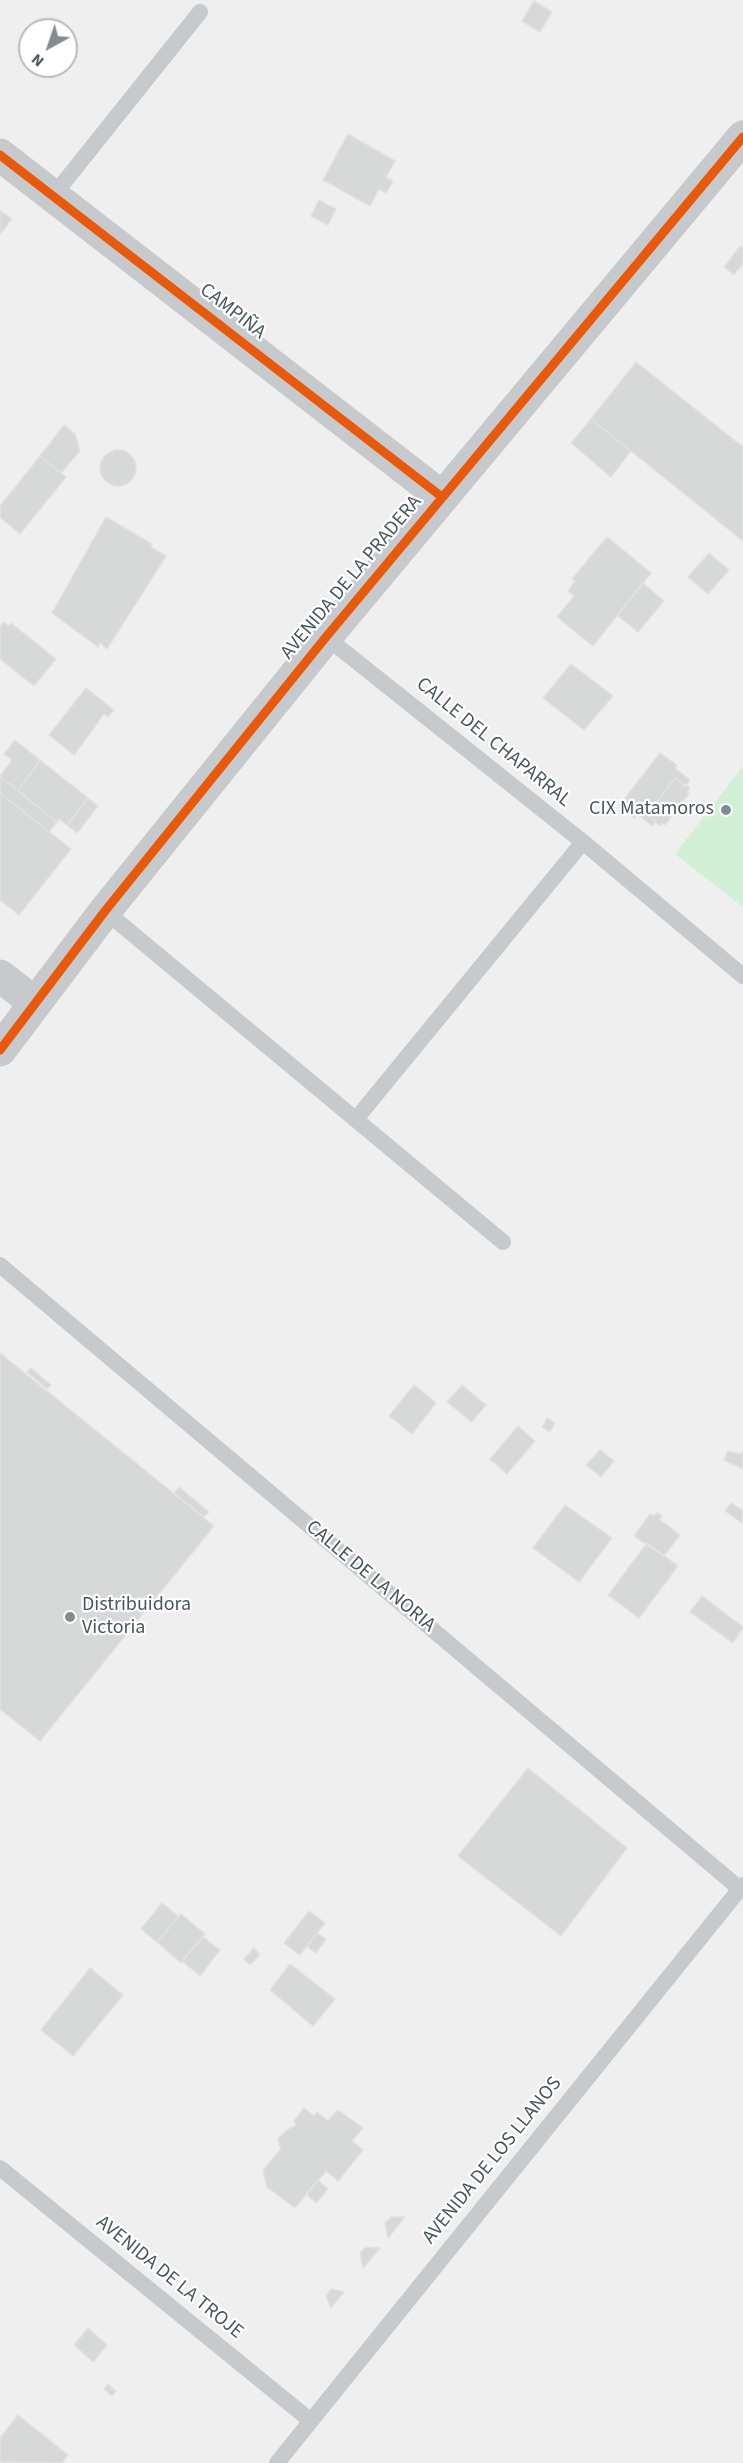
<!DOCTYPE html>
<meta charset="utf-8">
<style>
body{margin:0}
#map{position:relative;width:743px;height:2463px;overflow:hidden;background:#f0efef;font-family:"Source Sans 3",sans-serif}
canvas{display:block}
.north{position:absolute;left:18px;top:18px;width:60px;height:60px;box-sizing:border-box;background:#fff;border:2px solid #b5bcbe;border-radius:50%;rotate:220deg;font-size:16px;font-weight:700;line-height:24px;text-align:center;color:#45585d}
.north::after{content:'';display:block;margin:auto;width:21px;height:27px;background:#818d90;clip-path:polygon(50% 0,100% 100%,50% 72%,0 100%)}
</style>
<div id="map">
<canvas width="743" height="2463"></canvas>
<div class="north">N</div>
</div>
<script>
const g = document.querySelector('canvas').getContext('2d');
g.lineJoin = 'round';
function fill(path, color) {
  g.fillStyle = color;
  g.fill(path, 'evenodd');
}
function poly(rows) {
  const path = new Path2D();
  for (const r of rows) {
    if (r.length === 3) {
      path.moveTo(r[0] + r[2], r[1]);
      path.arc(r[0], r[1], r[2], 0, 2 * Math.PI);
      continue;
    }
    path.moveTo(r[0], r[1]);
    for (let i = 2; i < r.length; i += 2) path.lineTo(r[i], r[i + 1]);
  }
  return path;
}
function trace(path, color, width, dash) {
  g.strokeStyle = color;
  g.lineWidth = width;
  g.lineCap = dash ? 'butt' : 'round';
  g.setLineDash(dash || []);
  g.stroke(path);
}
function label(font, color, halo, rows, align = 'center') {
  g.font = font + ' "Source Sans 3",sans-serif';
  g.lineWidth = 4.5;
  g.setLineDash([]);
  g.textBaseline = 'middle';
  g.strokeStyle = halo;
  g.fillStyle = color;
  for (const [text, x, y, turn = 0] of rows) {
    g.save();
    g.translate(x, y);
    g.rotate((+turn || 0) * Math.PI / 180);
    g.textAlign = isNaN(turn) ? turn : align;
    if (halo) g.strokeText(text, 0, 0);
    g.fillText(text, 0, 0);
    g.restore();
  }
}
const green = poly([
 [743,766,743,907,675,854]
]);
const building = poly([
 [534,1,552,12,540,32,522,21,534,1],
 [348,134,395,161,386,177,393,181,386,193,379,189,370,206,323,180,348,134],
 [319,200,336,209,328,225,311,216,319,200],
 [0,210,12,219,0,234,0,210],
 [740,246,743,248,743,264,734,275,724,267,740,246],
 [636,362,743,447,743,541,591,419,636,362],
 [591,419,631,451,611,477,571,443,591,419],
 [64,425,75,434,80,451,61,473,40,456,64,425],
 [118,468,18],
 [40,456,66,477,20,534,0,517,0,506,40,456],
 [106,517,152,544,151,547,166,556,107,649,100,643,98,647,52,613,106,517],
 [607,537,651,573,593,646,557,617,574,596,568,591,575,581,572,579,607,537],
 [709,553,729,570,708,594,688,577,709,553],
 [643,583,664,601,638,632,617,615,643,583],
 [4,622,9,626,11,623,56,659,34,686,0,659,0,626,4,622],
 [571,664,613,696,584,730,543,698,571,664],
 [86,688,114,710,108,717,104,714,74,755,49,735,86,688],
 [15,740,40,760,18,791,0,776,12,760,4,754,15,740],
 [660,753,677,765,675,768,690,780,685,787,675,778,647,814,656,822,652,826,637,814,634,818,619,806,660,753],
 [40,760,88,798,67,825,59,819,57,822,18,791,40,760],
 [0,776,57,822,49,832,0,793,0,776],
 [675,778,690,788,687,792,689,794,680,805,678,803,673,810,675,812,665,825,662,823,660,826,647,814,675,778],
 [0,793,71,849,19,915,0,900,0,793],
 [88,798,98,806,77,833,67,825,88,798],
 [0,1353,214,1526,40,1741,0,1709,0,1353],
 [31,1368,51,1385,47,1389,27,1372,31,1368],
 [414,1385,436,1403,412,1434,389,1416,414,1385],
 [462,1385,486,1405,472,1422,447,1402,462,1385],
 [547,1418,555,1423,550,1432,542,1427,547,1418],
 [518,1426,535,1441,507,1474,490,1459,518,1426],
 [600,1450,614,1461,601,1477,586,1465,600,1450],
 [728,1451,740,1454,743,1451,743,1469,724,1460,728,1451],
 [179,1487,209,1512,204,1517,174,1493,179,1487],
 [731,1503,743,1511,742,1523,725,1511,731,1503],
 [565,1505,612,1538,579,1582,533,1548,565,1505],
 [657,1513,662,1516,659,1519,680,1535,664,1556,634,1536,650,1514,654,1516,657,1513],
 [647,1543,678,1566,639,1618,608,1595,647,1543],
 [702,1596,743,1627,733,1643,690,1612,702,1596],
 [528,1768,627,1848,561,1936,458,1856,528,1768],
 [162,1903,179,1917,157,1942,141,1929,162,1903],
 [309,1911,325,1923,300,1955,284,1943,309,1911],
 [181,1914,205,1934,181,1963,157,1942,181,1914],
 [317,1933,326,1939,316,1953,307,1946,317,1933],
 [203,1937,220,1950,200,1976,182,1961,203,1937],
 [254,1948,260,1955,250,1965,244,1959,254,1948],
 [290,1964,335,1999,313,2026,270,1990,290,1964],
 [90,1968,123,1995,73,2056,41,2030,90,1968],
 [304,2108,314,2116,317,2112,328,2121,338,2110,363,2128,352,2141,363,2150,338,2181,326,2171,295,2208,267,2187,263,2170,281,2149,278,2139,288,2129,296,2126,294,2121,304,2108],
 [318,2180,328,2189,316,2203,306,2194,318,2180],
 [391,2217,405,2217,388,2238,385,2223,391,2217],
 [366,2247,380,2248,363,2268,360,2253,366,2247],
 [331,2289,344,2292,331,2308,326,2296,331,2289],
 [88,2328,107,2345,93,2362,74,2345,88,2328],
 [108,2384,116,2391,112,2396,104,2389,108,2384],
 [18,2415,68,2455,62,2463,0,2462,0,2438,18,2415]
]);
const lane = poly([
 [53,196,200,12],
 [326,637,583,842,743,976],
 [105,911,503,1242],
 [356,1119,583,842],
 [0,1265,740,1889],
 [0,2168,311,2421],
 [277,2463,743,1885]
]);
const street = poly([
 [0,155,442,497],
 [0,976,35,1003],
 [0,1050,105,911,326,637,743,137]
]);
const cycleway = poly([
 [0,155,442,497],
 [0,1050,105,911,326,637,743,137]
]);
const markers = [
 [726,810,6,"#818d90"],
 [70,1617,6,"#818d90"]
];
const streetNames = [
 ["CAMPIÑA",232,312,38],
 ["AVENIDA DE LA PRADERA",352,578,-50],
 ["CALLE DEL CHAPARRAL",493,743,39],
 ["CALLE DE LA NORIA",370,1577,40],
 ["AVENIDA DE LOS LLANOS",493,2161,-51],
 ["AVENIDA DE LA TROJE",169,2278,39]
];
const poiNames = [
 ["CIX Matamoros",714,810],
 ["Distribuidora",82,1606,"left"],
 ["Victoria",82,1629,"left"]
];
fill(green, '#d2f0d5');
fill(building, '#d7d8d8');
trace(building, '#e1e1e2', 1.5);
trace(lane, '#c6cacc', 16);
trace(street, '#c6cacc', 33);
trace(cycleway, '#e8590c', 9);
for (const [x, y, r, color] of markers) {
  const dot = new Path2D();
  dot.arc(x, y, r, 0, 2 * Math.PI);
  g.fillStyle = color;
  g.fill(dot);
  trace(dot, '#fff', 2);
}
label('20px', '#45585d', '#fff', streetNames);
label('20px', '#45585d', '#fff', poiNames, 'right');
</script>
